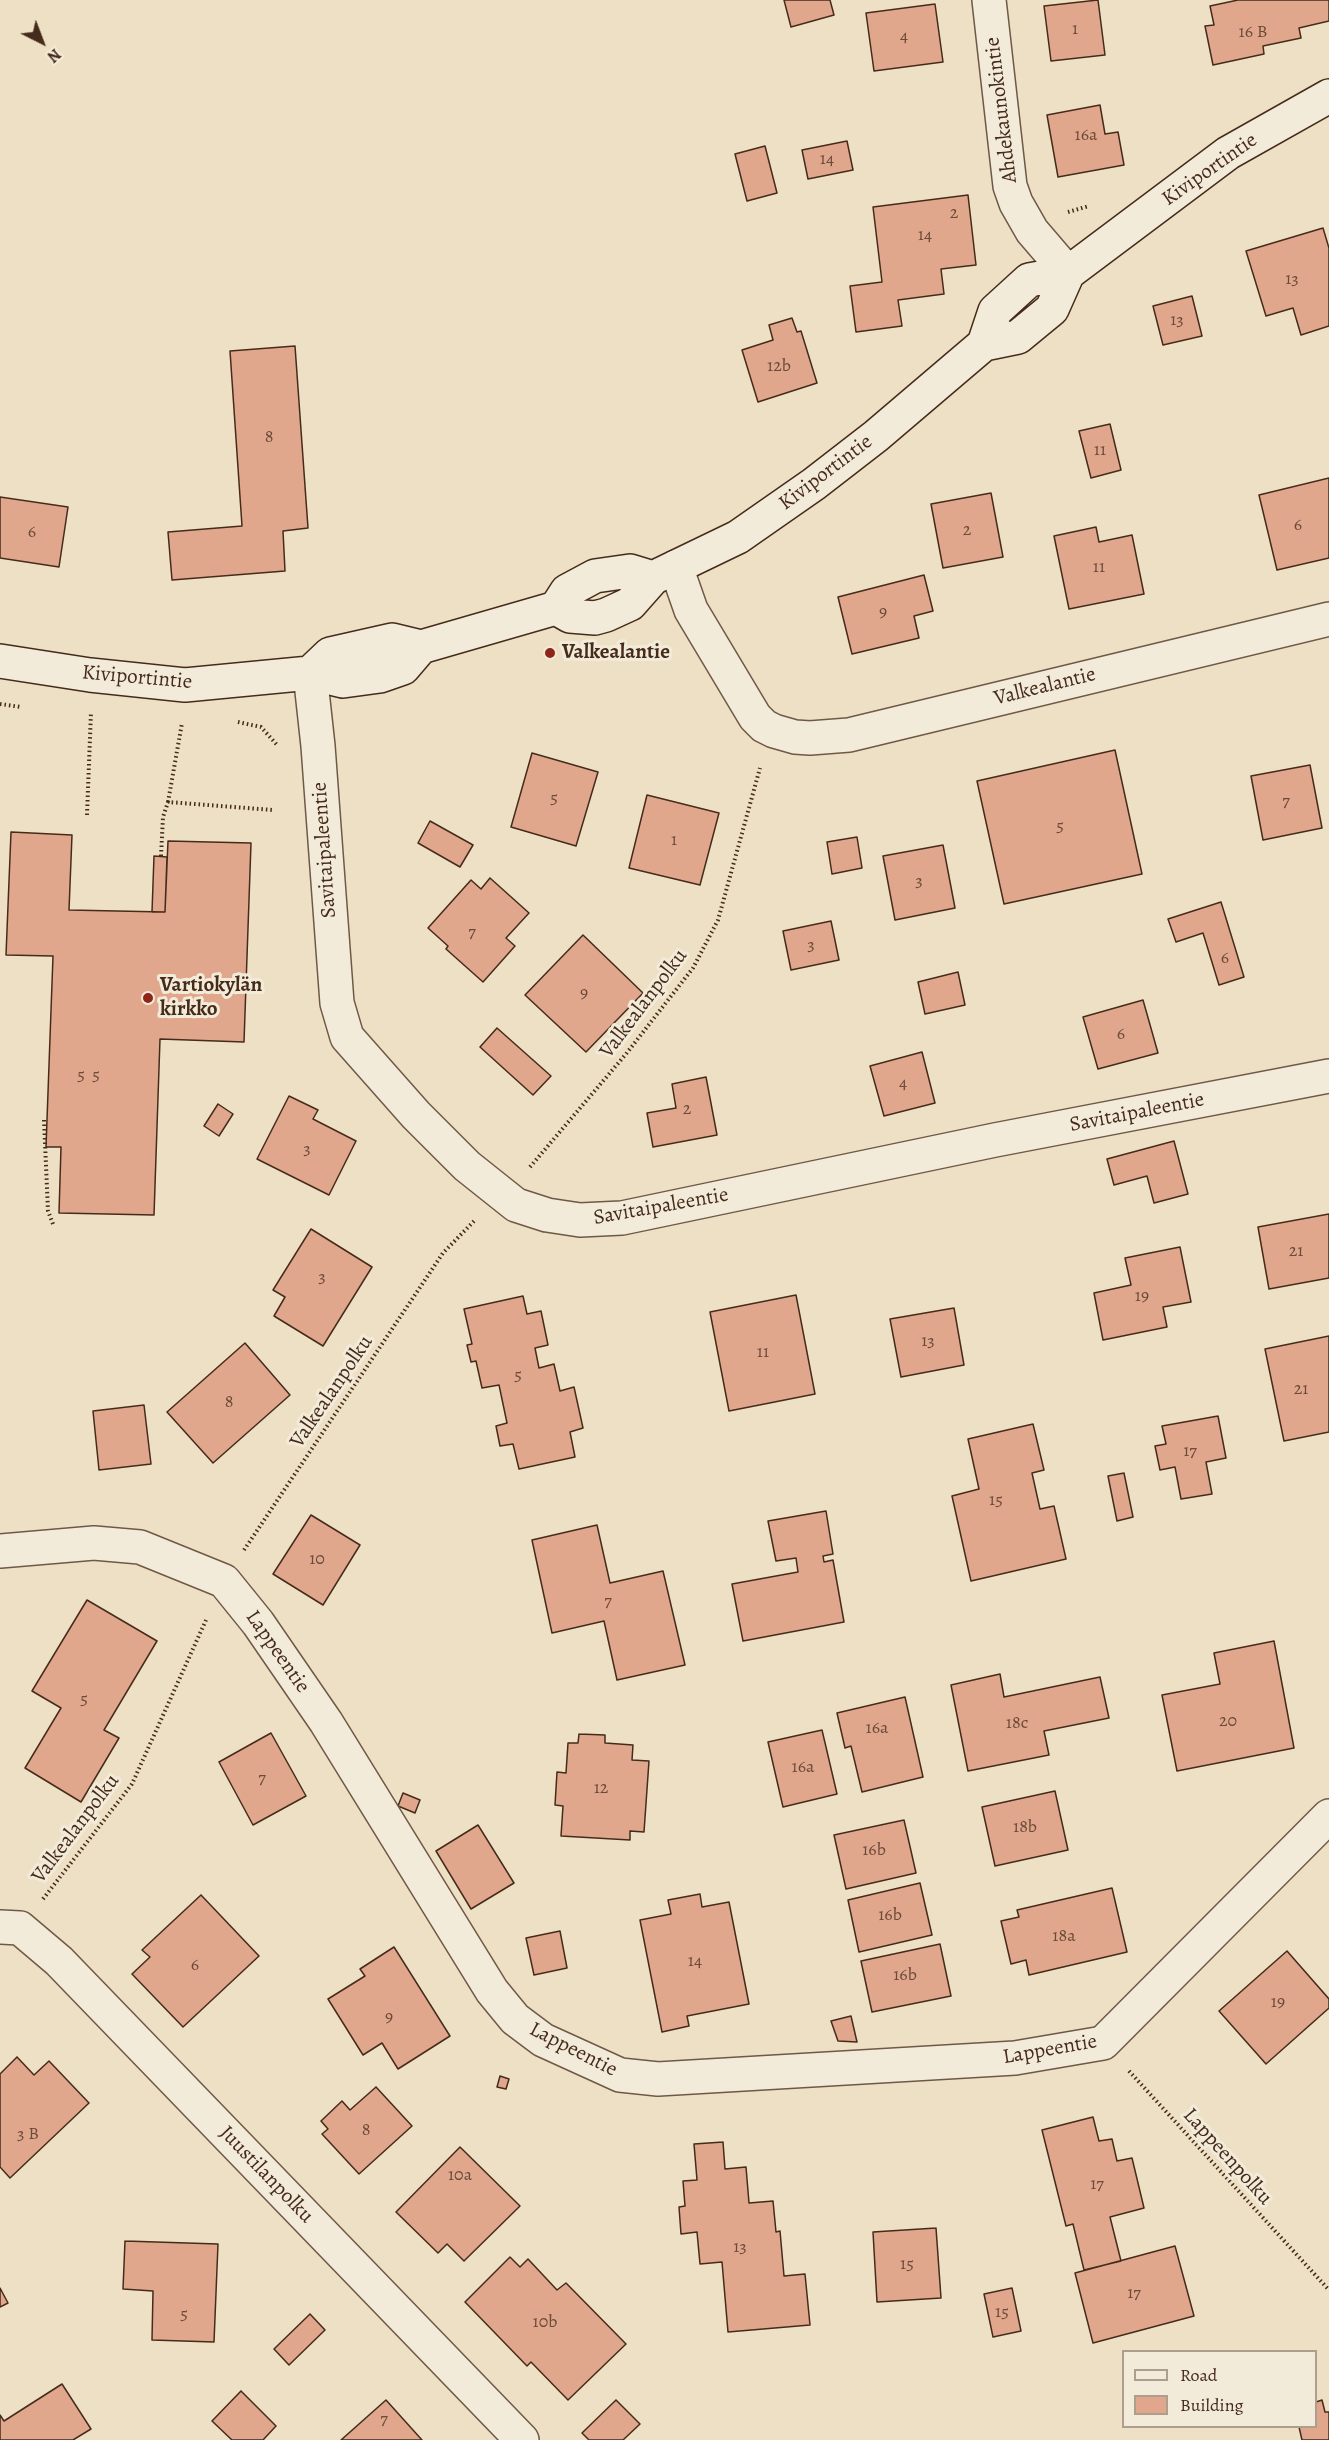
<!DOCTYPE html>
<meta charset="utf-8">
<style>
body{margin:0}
#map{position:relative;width:1329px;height:2440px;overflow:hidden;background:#ede0c5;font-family:Alegreya,serif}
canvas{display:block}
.legend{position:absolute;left:1122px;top:2350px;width:195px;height:78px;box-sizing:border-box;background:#f3ebd9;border:2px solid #ae9e8d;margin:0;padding:8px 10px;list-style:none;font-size:18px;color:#462b1b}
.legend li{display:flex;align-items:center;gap:12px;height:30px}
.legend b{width:30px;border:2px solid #ae9e8d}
.north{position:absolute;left:12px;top:12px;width:60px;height:60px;-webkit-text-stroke:4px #f3ebd9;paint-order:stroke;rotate:138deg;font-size:16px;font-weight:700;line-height:24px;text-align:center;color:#462b1b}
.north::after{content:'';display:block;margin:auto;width:21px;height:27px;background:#462b1b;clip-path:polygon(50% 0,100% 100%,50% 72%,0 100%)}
</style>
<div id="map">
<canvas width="1329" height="2440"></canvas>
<ul class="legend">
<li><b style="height:8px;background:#f3ebd9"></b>Road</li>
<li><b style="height:16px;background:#e0a78d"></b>Building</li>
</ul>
<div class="north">N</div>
</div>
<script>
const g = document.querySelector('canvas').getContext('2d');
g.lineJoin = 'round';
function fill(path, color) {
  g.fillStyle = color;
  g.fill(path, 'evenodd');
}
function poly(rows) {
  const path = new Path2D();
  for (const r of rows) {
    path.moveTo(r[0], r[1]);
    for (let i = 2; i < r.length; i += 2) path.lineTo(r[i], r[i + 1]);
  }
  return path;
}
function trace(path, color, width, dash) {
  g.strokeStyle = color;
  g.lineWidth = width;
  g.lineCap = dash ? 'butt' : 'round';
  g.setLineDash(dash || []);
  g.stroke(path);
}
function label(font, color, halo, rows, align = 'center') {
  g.font = font + ' Alegreya,serif';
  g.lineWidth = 6;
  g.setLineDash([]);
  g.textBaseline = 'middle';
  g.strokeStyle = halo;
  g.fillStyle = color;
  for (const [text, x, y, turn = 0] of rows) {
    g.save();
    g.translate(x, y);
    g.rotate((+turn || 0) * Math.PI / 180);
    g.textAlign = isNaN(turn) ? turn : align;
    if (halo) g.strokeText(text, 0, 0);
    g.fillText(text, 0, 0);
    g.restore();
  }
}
const building = poly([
 [784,0,830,0,834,15,791,27,784,0],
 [1098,0,1105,55,1051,61,1044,6,1098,0],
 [1238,0,1329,0,1329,21,1299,28,1301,38,1263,46,1264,54,1213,65,1205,26,1214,25,1210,6,1238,0],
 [935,4,943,62,874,71,866,13,935,4],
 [1100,105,1105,134,1118,132,1124,165,1058,177,1047,115,1100,105],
 [847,141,853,170,808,179,802,150,847,141],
 [765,146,777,193,747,201,735,154,765,146],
 [968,195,976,265,941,269,944,294,898,300,902,326,856,332,850,286,882,282,873,207,968,195],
 [1323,228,1329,248,1329,326,1301,335,1293,308,1266,316,1246,251,1323,228],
 [1192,296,1202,336,1163,345,1153,306,1192,296],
 [792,318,797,332,801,331,817,383,758,402,742,350,773,340,769,325,792,318],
 [295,346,308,528,283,531,285,571,172,580,168,532,242,526,230,351,295,346],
 [1110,424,1121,470,1091,478,1079,431,1110,424],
 [1329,478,1329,558,1277,570,1259,495,1329,478],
 [991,493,1003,557,943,568,931,504,991,493],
 [0,497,68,507,59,567,0,558,0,497],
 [1096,527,1099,542,1132,535,1144,594,1069,609,1054,536,1096,527],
 [924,575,933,611,914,616,919,638,852,654,838,597,924,575],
 [1115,750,1142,874,1004,904,977,781,1115,750],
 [532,753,598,772,576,846,511,827,532,753],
 [1310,765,1322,828,1263,840,1251,776,1310,765],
 [647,795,719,813,700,885,629,868,647,795],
 [430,821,473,845,460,867,418,843,430,821],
 [11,832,72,835,69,910,165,912,168,841,251,843,244,1042,160,1039,154,1215,59,1213,61,1147,46,1147,53,956,6,955,11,832],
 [857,837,862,868,832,874,827,842,857,837],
 [943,845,955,908,895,920,883,856,943,845],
 [154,856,167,857,165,912,152,912,154,856],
 [490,878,529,913,506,938,515,946,483,982,446,949,448,946,428,928,471,880,481,889,490,878],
 [1221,902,1244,977,1219,985,1203,933,1176,942,1168,919,1221,902],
 [831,921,839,960,791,970,783,931,831,921],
 [583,935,643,993,586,1052,525,995,583,935],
 [958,972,965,1005,925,1014,918,982,958,972],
 [1143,1000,1158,1053,1098,1069,1083,1017,1143,1000],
 [497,1028,551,1076,533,1095,480,1047,497,1028],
 [922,1052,935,1103,884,1116,870,1066,922,1052],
 [706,1077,717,1135,653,1147,647,1113,676,1108,672,1084,706,1077],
 [289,1096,318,1110,313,1119,356,1141,329,1195,257,1159,289,1096],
 [218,1104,233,1114,219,1136,204,1126,218,1104],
 [1174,1141,1188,1194,1154,1203,1147,1176,1114,1185,1107,1159,1174,1141],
 [1329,1214,1329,1278,1269,1289,1258,1227,1329,1214],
 [311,1229,372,1267,323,1346,274,1316,285,1297,273,1290,311,1229],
 [1180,1247,1191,1302,1163,1307,1167,1327,1103,1340,1094,1293,1131,1285,1125,1258,1180,1247],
 [796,1295,815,1394,729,1411,710,1312,796,1295],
 [523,1296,527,1314,541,1311,548,1345,535,1348,539,1368,554,1364,560,1391,574,1387,583,1428,570,1432,575,1457,519,1469,513,1444,500,1446,496,1426,507,1423,499,1385,482,1388,476,1361,471,1362,467,1345,472,1344,464,1309,523,1296],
 [954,1308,964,1365,901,1377,890,1319,954,1308],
 [1329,1336,1329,1432,1284,1441,1265,1349,1329,1336],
 [245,1343,290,1395,213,1463,167,1412,245,1343],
 [144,1405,151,1464,99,1470,93,1411,144,1405],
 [1218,1416,1226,1458,1206,1462,1212,1494,1181,1499,1175,1467,1160,1470,1155,1446,1166,1444,1162,1426,1218,1416],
 [1033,1424,1044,1470,1032,1473,1040,1509,1054,1506,1066,1559,971,1581,952,1496,979,1489,968,1439,1033,1424],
 [1124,1473,1133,1517,1117,1521,1108,1476,1124,1473],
 [826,1511,833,1554,823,1556,824,1562,833,1560,844,1622,743,1641,732,1584,798,1572,796,1558,776,1561,768,1521,826,1511],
 [311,1515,360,1545,323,1605,273,1574,311,1515],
 [597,1525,610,1583,663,1571,685,1665,617,1680,604,1621,552,1633,532,1540,597,1525],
 [87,1600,157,1641,104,1730,119,1738,81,1802,25,1768,61,1708,32,1691,87,1600],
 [1274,1641,1294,1748,1177,1771,1162,1695,1220,1684,1214,1653,1274,1641],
 [1000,1674,1004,1697,1100,1677,1109,1718,1044,1731,1049,1755,968,1771,951,1685,1000,1674],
 [905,1697,923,1777,862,1792,851,1746,845,1748,837,1713,905,1697],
 [822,1730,837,1794,783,1807,768,1742,822,1730],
 [271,1733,306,1796,253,1825,219,1762,271,1733],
 [579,1734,605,1735,605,1743,633,1745,632,1760,649,1761,644,1832,630,1831,630,1840,561,1836,563,1806,555,1805,557,1772,566,1773,568,1743,578,1743,579,1734],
 [1055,1791,1068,1850,995,1866,982,1807,1055,1791],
 [403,1793,420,1800,415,1813,398,1806,403,1793],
 [904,1820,916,1873,846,1889,834,1835,904,1820],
 [478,1825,514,1883,471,1909,436,1851,478,1825],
 [920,1883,932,1935,859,1952,848,1900,920,1883],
 [1112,1888,1127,1952,1029,1975,1026,1960,1011,1964,1001,1921,1019,1917,1017,1910,1112,1888],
 [700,1894,702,1907,729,1902,749,2004,687,2016,689,2026,662,2032,640,1920,671,1914,668,1900,700,1894],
 [201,1895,259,1956,183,2027,132,1974,150,1957,142,1950,201,1895],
 [560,1931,567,1968,534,1975,526,1938,560,1931],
 [940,1944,951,1996,872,2012,861,1961,940,1944],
 [394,1947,450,2036,398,2069,382,2043,363,2055,328,1999,365,1976,360,1969,394,1947],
 [1287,1951,1329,1999,1329,2008,1266,2064,1219,2011,1287,1951],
 [851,2016,857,2042,838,2041,831,2021,851,2016],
 [17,2057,34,2075,49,2061,89,2103,10,2178,0,2167,0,2074,17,2057],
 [500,2076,509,2079,506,2089,497,2087,500,2076],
 [376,2087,412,2126,359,2174,322,2134,328,2129,321,2121,342,2101,350,2110,376,2087],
 [1093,2117,1099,2141,1112,2139,1117,2161,1132,2158,1144,2208,1110,2217,1121,2261,1084,2270,1073,2224,1066,2226,1042,2130,1093,2117],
 [723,2142,725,2169,746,2167,749,2203,773,2201,776,2232,780,2231,784,2276,805,2274,810,2325,728,2332,722,2262,700,2264,697,2232,681,2234,679,2207,685,2206,683,2181,697,2180,694,2144,723,2142],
 [460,2147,520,2206,464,2261,447,2244,438,2253,396,2212,460,2147],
 [936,2228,941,2298,877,2302,873,2232,936,2228],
 [125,2241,218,2244,214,2342,152,2340,153,2291,123,2289,125,2241],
 [1175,2246,1194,2316,1093,2343,1075,2273,1175,2246],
 [510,2257,520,2267,528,2259,557,2290,566,2283,626,2344,568,2400,531,2362,527,2366,465,2302,510,2257],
 [0,2288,8,2303,0,2307,0,2288],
 [1012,2288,1021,2331,993,2337,984,2294,1012,2288],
 [310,2314,325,2330,289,2365,274,2349,310,2314],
 [62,2384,91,2429,73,2440,0,2440,0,2415,4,2421,62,2384],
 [241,2391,276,2426,263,2440,232,2440,212,2421,241,2391],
 [386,2400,422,2440,341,2440,386,2400],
 [616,2400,640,2424,623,2440,589,2440,582,2433,616,2400],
 [1322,2400,1325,2412,1329,2412,1329,2440,1302,2440,1299,2427,1293,2426,1316,2426,1316,2402,1322,2400]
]);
const path = poly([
 [1068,212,1089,206],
 [0,704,21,707],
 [238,722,261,727,278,746],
 [168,802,182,723],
 [87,815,91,712],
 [161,856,163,817,168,802,273,810],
 [44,1120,48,1211,53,1224],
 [530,1167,626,1054,693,968,718,920,760,768],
 [244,1550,443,1253,475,1220],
 [43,1899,132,1784,206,1620],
 [1129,2071,1329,2290]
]);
const street = poly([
 [989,0,1010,186,1016,203,1032,231,1068,273],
 [676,567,691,610,755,717,764,726,774,731,795,737,810,738,849,735,1329,619],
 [310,673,318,746,337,1003,347,1037,416,1115,467,1166,516,1205,547,1215,580,1220,622,1218,995,1140,1329,1076],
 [0,1551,94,1543,140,1547,224,1581,258,1623,326,1722,492,1991,515,2019,543,2040,620,2075,658,2079,1015,2058,1103,2043,1329,1816],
 [0,1927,20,1928,59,1961,522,2440]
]);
const secondary = poly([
 [984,344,995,311,1029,280,1068,273,1228,153,1329,96],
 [556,608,570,616,595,618,606,615,630,604,653,578,738,537,814,484,876,436,984,344,1018,337,1052,309,1068,273],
 [0,661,90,675,185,685,310,673,343,681,380,676,403,668,421,647],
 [310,673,330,654,392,640,421,647,556,608,567,591,595,576,630,571,653,578]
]);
const markers = [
 [550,653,6,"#8f2418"],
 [148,998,6,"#8f2418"]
];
const numberNames = [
 ["1",1075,30],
 ["16 B",1253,33],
 ["4",904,37],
 ["16a",1086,136],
 ["14",827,160],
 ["2",954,214],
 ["14",925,236],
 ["13",1292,280],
 ["13",1177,321],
 ["12b",779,367],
 ["8",269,438],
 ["11",1100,451],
 ["6",1298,526],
 ["2",967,531],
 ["6",32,533],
 ["11",1099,568],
 ["9",883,613],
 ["5",554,799],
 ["7",1286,802],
 ["5",1060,827],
 ["1",674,841],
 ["3",919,882],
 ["7",472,933],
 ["3",811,946],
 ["6",1225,959],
 ["9",584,994],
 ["6",1121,1035],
 ["5",81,1076],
 ["5",96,1076],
 ["4",903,1084],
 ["2",687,1110],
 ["3",307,1150],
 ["21",1296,1252],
 ["3",322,1278],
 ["19",1142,1297],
 ["13",928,1342],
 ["11",763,1353],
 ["5",518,1376],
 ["21",1301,1390],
 ["8",229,1403],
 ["17",1190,1452],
 ["15",996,1501],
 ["10",317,1560],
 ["7",608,1602],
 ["5",84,1700],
 ["20",1228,1722],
 ["18c",1017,1724],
 ["16a",877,1729],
 ["16a",803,1768],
 ["7",262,1779],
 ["12",601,1789],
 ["18b",1025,1828],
 ["16b",874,1851],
 ["16b",890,1916],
 ["18a",1064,1937],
 ["14",695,1962],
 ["6",195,1966],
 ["16b",905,1976],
 ["19",1278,2003],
 ["9",389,2018],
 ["8",366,2131],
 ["3 B",28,2135],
 ["10a",460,2176],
 ["17",1097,2185],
 ["13",740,2248],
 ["15",907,2265],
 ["17",1134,2294],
 ["15",1002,2313],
 ["5",184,2315],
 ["10b",545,2323],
 ["7",384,2420]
];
const streetNames = [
 ["Ahdekaunokintie",1002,110,-97],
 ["Kiviportintie",1210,170,-35],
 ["Kiviportintie",826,473,-37],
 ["Kiviportintie",137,678,5],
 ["Valkealantie",1045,687,-14],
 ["Savitaipaleentie",325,850,-94],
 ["Valkealanpolku",644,1004,-53],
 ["Savitaipaleentie",1137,1113,-11],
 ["Savitaipaleentie",661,1207,-10],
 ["Valkealanpolku",332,1392,-56],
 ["Lappeentie",277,1652,55],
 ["Valkealanpolku",76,1829,-53],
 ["Lappeentie",573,2050,27],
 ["Lappeentie",1050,2050,-10],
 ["Lappeenpolku",1227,2157,48],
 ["Juustilanpolku",266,2175,46]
];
const poiNames = [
 ["Valkealantie",562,653],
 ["Vartiokylän",160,986],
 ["kirkko",160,1010]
];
fill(building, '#e0a78d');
trace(building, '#462b1b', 1.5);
trace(street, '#705846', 36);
trace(secondary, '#462b1b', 36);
trace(path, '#462b1b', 4, [1.5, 3]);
trace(street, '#f3ebd9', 33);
trace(secondary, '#f3ebd9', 33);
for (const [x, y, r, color] of markers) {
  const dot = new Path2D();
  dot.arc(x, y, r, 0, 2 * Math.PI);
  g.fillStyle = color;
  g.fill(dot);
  trace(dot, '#f3ebd9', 2);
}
label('18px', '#6c4a38', null, numberNames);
label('21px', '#462b1b', '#f3ebd9', streetNames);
label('bold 21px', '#462b1b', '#f3ebd9', poiNames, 'left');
</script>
